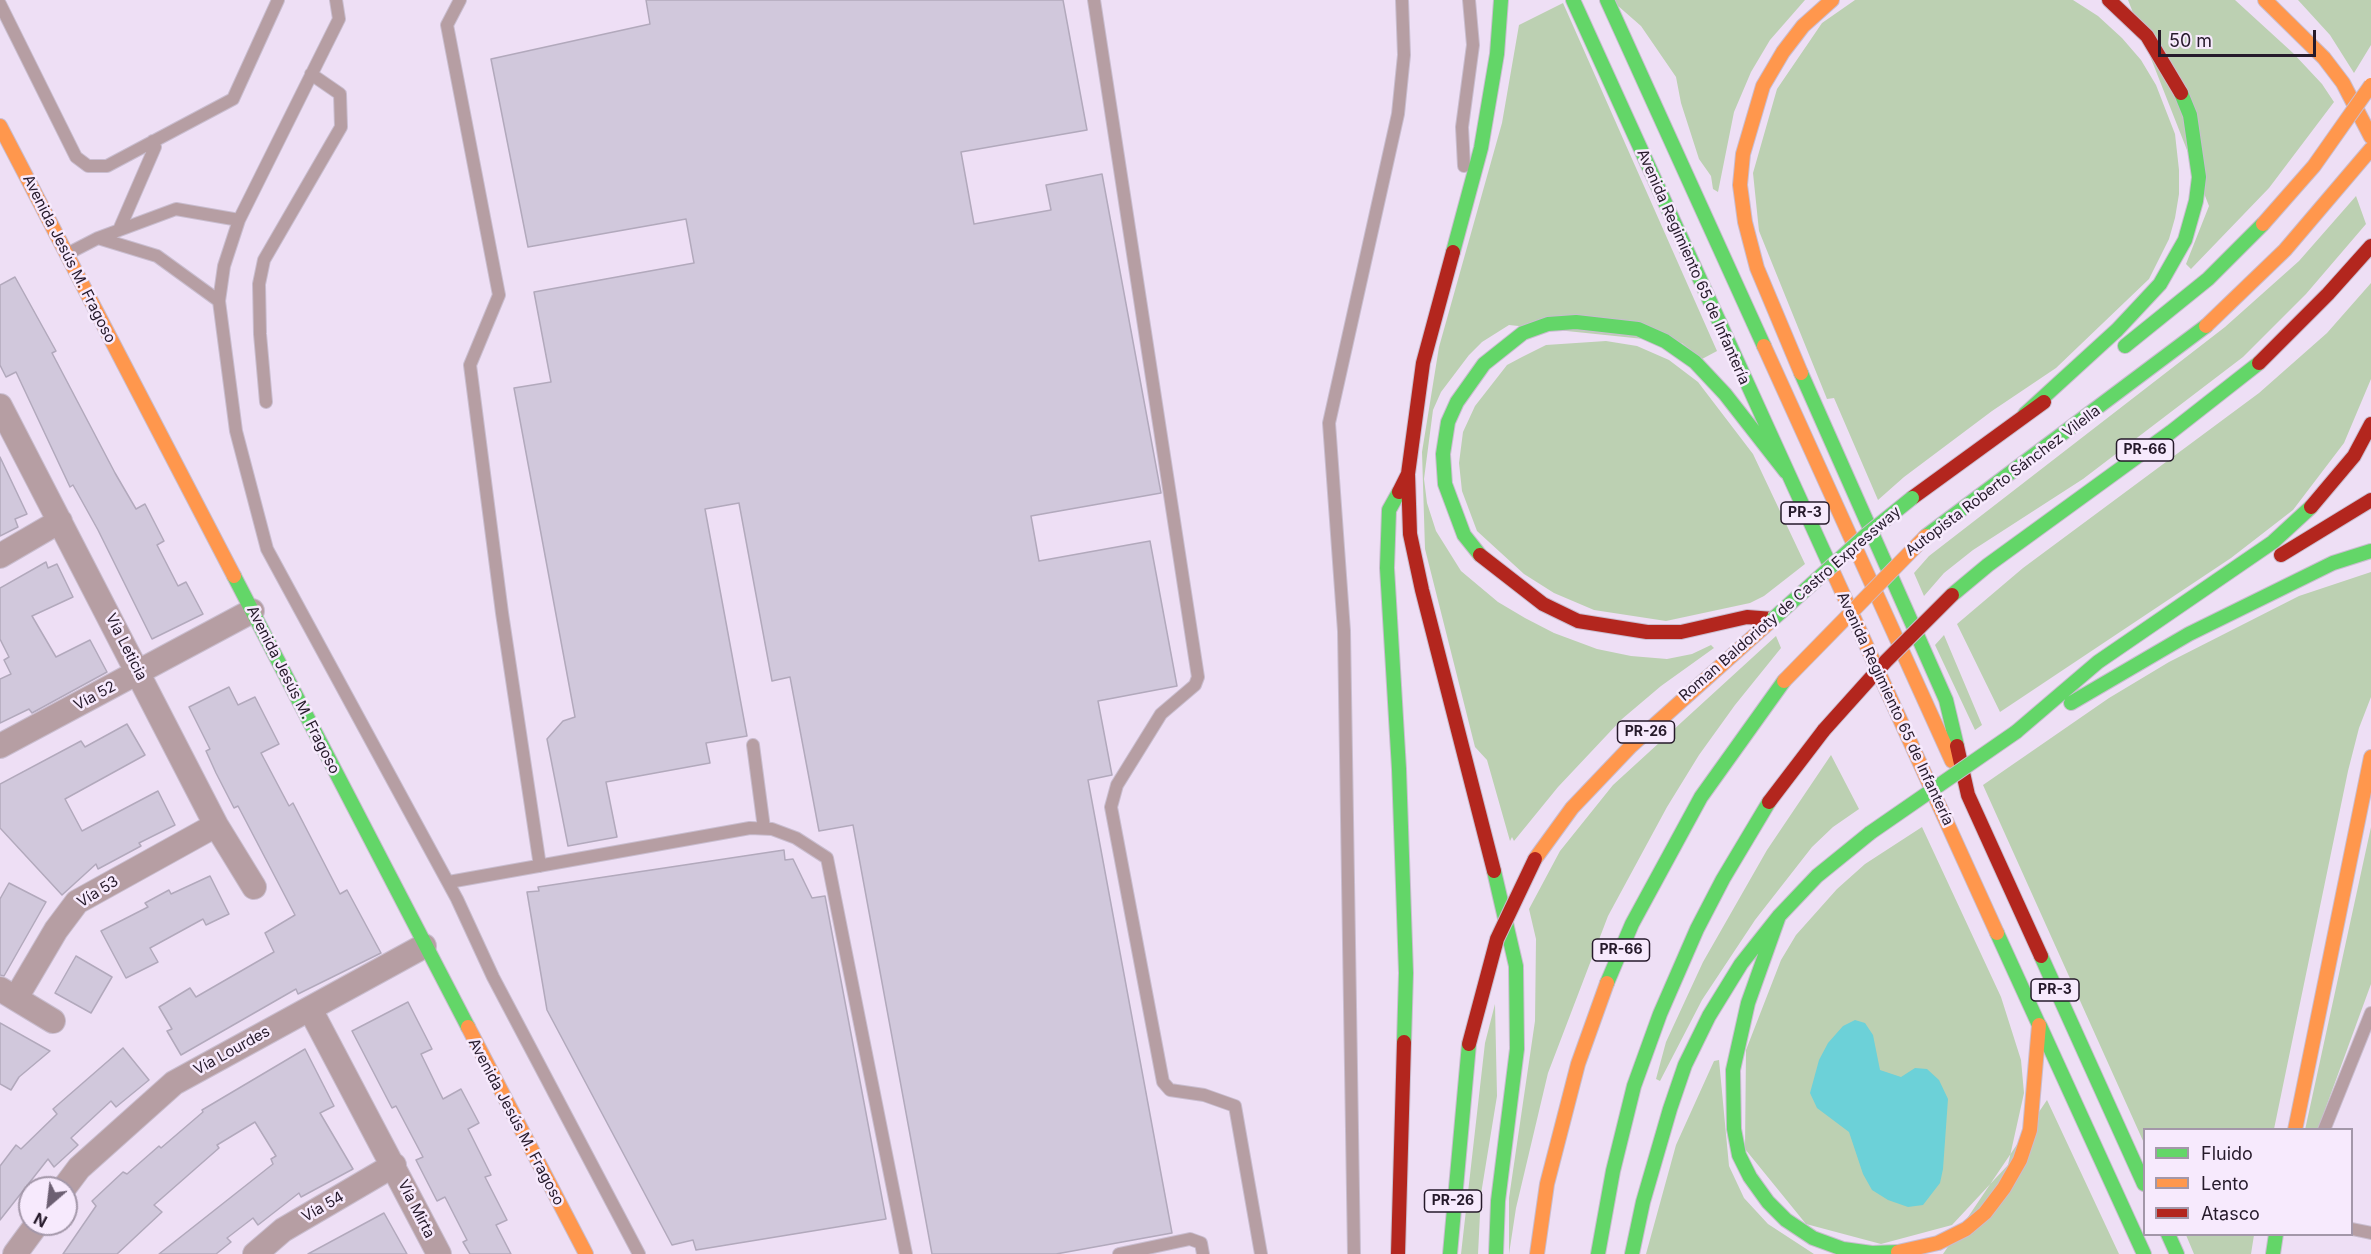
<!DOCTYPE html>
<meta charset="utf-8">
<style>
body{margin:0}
#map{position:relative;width:2371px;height:1254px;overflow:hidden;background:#eedff5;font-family:Inter,sans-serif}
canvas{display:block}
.legend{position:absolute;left:2143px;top:1128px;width:210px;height:108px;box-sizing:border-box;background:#f7eafd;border:2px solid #a397a9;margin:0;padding:8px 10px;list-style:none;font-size:18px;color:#261a2b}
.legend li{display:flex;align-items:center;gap:12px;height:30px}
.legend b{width:30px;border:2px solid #a397a9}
.north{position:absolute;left:18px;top:1176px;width:60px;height:60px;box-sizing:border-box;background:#f7eafd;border:2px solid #a397a9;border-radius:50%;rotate:208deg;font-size:16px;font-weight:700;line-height:24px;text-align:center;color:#261a2b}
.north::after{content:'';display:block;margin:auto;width:21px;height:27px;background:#6c5f72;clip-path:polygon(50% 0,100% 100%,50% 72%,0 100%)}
.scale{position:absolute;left:2158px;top:30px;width:158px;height:27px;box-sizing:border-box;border:3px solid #261a2b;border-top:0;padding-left:8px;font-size:18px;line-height:21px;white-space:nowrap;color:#261a2b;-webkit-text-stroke:4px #f7eafd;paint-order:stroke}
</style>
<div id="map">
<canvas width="2371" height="1254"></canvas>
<ul class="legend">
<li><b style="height:8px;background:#63d668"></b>Fluido</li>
<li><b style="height:8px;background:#ff974d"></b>Lento</li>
<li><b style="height:8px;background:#b3261e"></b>Atasco</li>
</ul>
<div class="north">N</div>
<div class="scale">50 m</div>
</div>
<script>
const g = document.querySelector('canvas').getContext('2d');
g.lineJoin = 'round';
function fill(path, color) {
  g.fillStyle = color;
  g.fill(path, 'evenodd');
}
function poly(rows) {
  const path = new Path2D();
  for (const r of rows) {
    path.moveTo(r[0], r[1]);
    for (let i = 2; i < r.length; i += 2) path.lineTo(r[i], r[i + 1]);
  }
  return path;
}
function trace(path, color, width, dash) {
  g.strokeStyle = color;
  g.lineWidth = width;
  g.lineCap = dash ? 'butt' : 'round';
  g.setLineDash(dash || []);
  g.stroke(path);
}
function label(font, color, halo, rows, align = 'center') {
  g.font = font + ' Inter,sans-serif';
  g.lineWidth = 5;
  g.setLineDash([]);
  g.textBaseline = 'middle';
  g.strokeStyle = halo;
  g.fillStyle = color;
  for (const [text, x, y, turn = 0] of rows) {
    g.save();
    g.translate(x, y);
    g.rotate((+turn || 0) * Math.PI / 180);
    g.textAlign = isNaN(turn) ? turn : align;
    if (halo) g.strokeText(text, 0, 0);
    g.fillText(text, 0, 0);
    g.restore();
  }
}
const green = poly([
 [1615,0,1805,0,1770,40,1751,72,1734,112,1718,192,1713,189,1711,176,1699,159,1681,103,1676,77,1641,26,1617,5],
 [1855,0,2073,0,2098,16,2122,38,2141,60,2156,85,2175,134,2179,170,2179,194,2175,218,2169,239,2149,279,2056,368,1992,411,1904,477,1878,500,1834,398,1827,399,1759,231,1753,173,1777,89,1822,23],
 [2128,0,2235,0,2293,53,2322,84,2334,102,2269,188,2191,269,2186,264,2209,206],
 [2298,0,2371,0,2371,45,2354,73,2330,35],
 [1563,3,1717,351,1702,359,1682,343,1509,325,1482,342,1469,355,1441,392,1433,410,1424,479,1427,503,1436,531,1461,571,1498,602,1525,618,1554,633,1597,649,1631,656,1667,659,1692,654,1711,645,1714,648,1661,686,1622,719,1558,787,1514,841,1512,837,1510,841,1487,760,1475,747,1425,549,1422,452,1439,347,1502,123,1519,25],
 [2356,196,2366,224,2306,294,2243,357,2083,479,1973,550,1944,573,1924,596,1914,573,1929,556,2225,327,2299,261],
 [2371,283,2371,379,2344,443,2293,510,2231,558,2000,712,1957,624,2023,568,2259,393,2327,333],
 [1606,341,1637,346,1669,360,1698,382,1753,454,1805,564,1764,596,1750,603,1666,621,1594,610,1554,593,1524,574,1477,531,1462,491,1459,463,1463,432,1475,406,1507,365,1522,357,1546,345],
 [2371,572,2371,697,2359,728,2348,771,2274,1129,2144,1130,2144,1143,1983,785,2109,698,2169,662,2299,596],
 [1944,635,1982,725,1975,730,1935,645],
 [1776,636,1781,648,1735,705,1699,755,1667,807,1608,916,1548,1073,1516,1208,1509,1254,1509,1198,1535,1021,1536,939,1529,909,1560,851,1613,785],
 [1831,755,1859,809,1833,827,1812,847,1755,920,1702,1000,1660,1081,1656,1079,1666,1042,1703,962,1767,850],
 [1922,827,2001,997,2021,1060,2024,1093,2008,1165,1952,1225,1881,1244,1806,1224,1745,1149,1746,1050,1781,960,1796,935,1837,889,1865,864],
 [2371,827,2371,984,2318,1129,2305,1130],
 [1495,1004,1497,1096,1481,1194,1478,1254,1461,1254,1485,1043],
 [1719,1060,1729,1166,1744,1198,1768,1224,1814,1254,1646,1254,1676,1145,1714,1061],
 [2047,1100,2119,1254,1943,1254],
 [2186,1235,2254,1235,2251,1254,2194,1254]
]);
const water = poly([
 [1855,1020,1865,1023,1873,1035,1880,1070,1901,1077,1915,1068,1927,1069,1939,1080,1948,1099,1943,1169,1940,1183,1923,1205,1908,1207,1888,1200,1872,1190,1863,1174,1849,1132,1817,1108,1810,1093,1819,1060,1828,1043,1843,1026]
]);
const building = poly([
 [646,0,1063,0,1087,130,961,152,974,224,1051,210,1046,185,1102,174,1161,493,1031,516,1039,561,1150,541,1177,686,1098,701,1112,775,1088,780,1172,1233,1056,1254,932,1254,853,825,819,831,790,677,772,681,739,503,705,509,747,736,706,743,710,763,606,782,617,837,568,846,547,739,563,721,575,717,514,388,551,382,534,292,694,263,686,219,528,247,491,59,650,24,646,0],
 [15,277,56,351,52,353,115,473,136,509,145,504,164,541,157,545,178,586,186,582,203,614,152,639,98,530,73,485,70,487,16,372,6,377,0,365,0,285,15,277],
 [0,457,27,514,15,519,18,527,0,536,0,457],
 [46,562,48,568,57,564,73,597,32,616,56,657,90,640,107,672,32,713,29,709,0,723,0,679,11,674,4,660,9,657,0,639,0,588,46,562],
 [229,687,238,705,255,697,279,744,261,753,289,806,293,803,340,894,347,890,381,953,298,994,296,989,181,1055,167,1031,172,1029,159,1007,190,988,196,997,274,952,265,933,295,915,238,806,234,808,216,773,206,751,210,749,189,707,229,687],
 [127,724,145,755,65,799,82,831,158,791,175,825,139,843,141,846,98,869,96,864,62,895,0,828,0,784,81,741,85,747,127,724],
 [784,850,785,860,793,859,812,898,825,896,886,1219,696,1250,693,1240,672,1245,547,1010,527,892,539,891,538,887,784,850],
 [210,876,229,914,206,925,203,919,150,948,158,962,126,978,101,931,148,907,145,903,169,890,171,894,210,876],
 [9,883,46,902,4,976,0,975,0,899,9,883],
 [76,956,112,977,91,1013,55,993,76,956],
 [408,1002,432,1049,421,1054,443,1099,461,1089,479,1123,468,1129,491,1175,485,1177,507,1220,496,1225,511,1254,470,1254,463,1242,467,1240,445,1197,437,1201,416,1160,423,1157,396,1106,392,1108,352,1031,408,1002],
 [0,1023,50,1051,19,1077,11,1090,0,1084,0,1023],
 [123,1048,149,1080,116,1107,111,1101,71,1138,78,1145,54,1167,48,1159,0,1220,0,1166,16,1145,21,1149,57,1114,53,1109,123,1048],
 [305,1049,334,1106,320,1113,353,1169,301,1197,299,1193,258,1225,253,1218,227,1238,231,1242,216,1254,159,1254,273,1164,271,1159,276,1156,255,1122,217,1145,219,1148,154,1205,162,1212,117,1254,63,1254,96,1206,92,1201,123,1172,127,1174,159,1146,161,1148,203,1112,202,1110,305,1049],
 [384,1213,407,1254,308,1254,384,1213]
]);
const lane = poly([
 [336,0,339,19,239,220,224,266,219,301,236,431,267,549,457,899,493,977,639,1254],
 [460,0,447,25,499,295,470,365,502,613,540,866],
 [1094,0,1198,677,1195,685,1161,714,1117,785,1111,807,1163,1082,1170,1090,1204,1095,1235,1106,1261,1254],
 [0,4,76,157,88,166,107,166,233,99,278,0],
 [1464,166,1462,127,1473,45,1469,0],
 [119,230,155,147,153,141],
 [98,238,157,256,219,301],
 [67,254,98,238,176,209,239,220],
 [266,402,260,334,259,284,264,260,341,127,340,94,311,74],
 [753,745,764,828],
 [449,882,750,828,772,829,796,838,827,858,906,1254],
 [2324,1130,2371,1013],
 [2352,1229,2371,1233],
 [1119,1254,1190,1239,1201,1243,1203,1254],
 [1354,1254,1344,631,1329,423,1398,114,1404,55,1402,0]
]);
const street = poly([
 [0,406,216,825,254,887],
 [0,556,60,521],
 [0,746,252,611],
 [0,989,53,1021],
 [16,998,56,930,77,902,216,825],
 [310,1009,439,1254],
 [64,1188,79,1168,174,1083,424,946],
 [15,1254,37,1224],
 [255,1254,283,1230,394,1165]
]);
const fast = poly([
 [1573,0,1833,572],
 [1607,0,1764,346],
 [1453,252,1481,148,1497,54,1501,0],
 [2125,346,2208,279,2263,224],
 [1801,373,1946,700,1957,746],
 [2025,414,2117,330,2160,284,2185,240,2196,201,2199,177,2190,115,2181,93],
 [1399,492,1389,510,1387,568,1399,769,1406,973,1404,1042],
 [1926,536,2206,326],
 [1480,555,1464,535,1445,484,1443,454,1448,422,1457,402,1484,364,1523,333,1548,324,1576,322,1638,329,1665,341,1695,362,1725,394,1786,472],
 [234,576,468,1027],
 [1952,595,1988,565,2171,432,2259,363],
 [2071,703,2189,634,2333,563,2371,551],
 [2016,732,2098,662,2273,542,2311,507],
 [1494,871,1516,966,1517,1049,1498,1201,1496,1254],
 [1779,916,1748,1003,1733,1070,1734,1129,1739,1155,1750,1177,1768,1202,1786,1220,1813,1238,1843,1249,1872,1253,1898,1252],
 [1997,933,2039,1025],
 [2041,956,2144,1184],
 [1607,983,1632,924,1701,797,1784,681],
 [2040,1026,2144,1254],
 [2168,1234,2177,1254],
 [1450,1254,1469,1044],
 [1598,1254,1613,1171,1634,1086,1660,1014,1697,929,1723,879,1769,802],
 [1632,1254,1643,1202,1670,1109,1685,1065,1709,1016,1741,964,1779,916,1817,876,1870,833],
 [2273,1254,2276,1234]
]);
const slow = poly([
 [2265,0,2324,58,2343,83,2371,137],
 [0,126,234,576],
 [2206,326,2285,250,2371,149],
 [1764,346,1952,761],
 [1801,373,1757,268,1745,222,1740,185,1743,154,1763,86,1783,52,1803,26,1832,0],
 [1833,572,1997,933],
 [1535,859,1572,808,1631,746,1773,619],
 [468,1027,586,1254],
 [2295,1130,2371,757],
 [1898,1252,1938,1243,1966,1229,1985,1213,2004,1188,2020,1160,2030,1130,2039,1025],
 [1537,1254,1547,1184,1578,1064,1607,983]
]);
const jam = poly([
 [2109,0,2147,36,2181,93],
 [2259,363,2328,294,2371,246],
 [1408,474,1410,534,1422,590,1494,871],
 [1399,492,1408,474,1423,363,1453,252],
 [1912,498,2044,402],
 [2311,507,2354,456,2371,424],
 [1480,555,1543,604,1578,621,1647,632,1681,632,1747,617,1773,619],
 [2281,555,2371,500],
 [1957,746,1968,795,2041,956],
 [1769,802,1824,730],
 [1398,1254,1404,1042]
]);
const fastBridge = poly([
 [1773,619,1865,536,1912,498],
 [1870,833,2016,732]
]);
const slowBridge = poly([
 [2263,224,2314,166,2371,85],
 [1784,681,1926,536]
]);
const jamBridge = poly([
 [1824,730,1886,661,1952,595],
 [1469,1044,1497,939,1535,859]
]);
const shields = [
 [2145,450,57],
 [1805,513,48],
 [1646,732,57],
 [1621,950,57],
 [2055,990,48],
 [1453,1201,57]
];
const shieldNames = [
 ["PR-66",2145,450],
 ["PR-3",1805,513],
 ["PR-26",1646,732],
 ["PR-66",1621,950],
 ["PR-3",2055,990],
 ["PR-26",1453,1201]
];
const streetNames = [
 ["Avenida Jesús M. Fragoso",69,259,63],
 ["Avenida Regimiento 65 de Infantería",1693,267,66],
 ["Autopista Roberto Sánchez Vilella",2003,481,-37],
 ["Roman Baldorioty de Castro Expressway",1790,604,-41],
 ["Vía Leticia",126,647,63],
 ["Avenida Jesús M. Fragoso",293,690,63],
 ["Vía 52",95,696,-28],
 ["Avenida Regimiento 65 de Infantería",1895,709,65],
 ["Vía 53",98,892,-32],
 ["Vía Lourdes",232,1051,-29],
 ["Avenida Jesús M. Fragoso",516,1122,62],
 ["Vía 54",323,1207,-30],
 ["Vía Mirta",416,1209,63]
];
fill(green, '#bcd0b2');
fill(water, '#6cd1d8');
fill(building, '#d1c8dc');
trace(building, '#b2a9bc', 1.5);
trace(lane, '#c9bdcf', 14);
trace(street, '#c9bdcf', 26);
trace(fast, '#c9bdcf', 16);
trace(slow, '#c9bdcf', 16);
trace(jam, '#c9bdcf', 16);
trace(lane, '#b69ea3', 12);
trace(street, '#b69ea3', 24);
trace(fast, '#63d668', 14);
trace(slow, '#ff974d', 14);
trace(jam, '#b3261e', 14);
trace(fastBridge, '#c9bdcf', 16, []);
trace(slowBridge, '#c9bdcf', 16, []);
trace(jamBridge, '#c9bdcf', 16, []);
trace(fastBridge, '#63d668', 14);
trace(slowBridge, '#ff974d', 14);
trace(jamBridge, '#b3261e', 14);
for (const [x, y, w] of shields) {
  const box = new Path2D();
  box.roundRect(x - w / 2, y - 11, w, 22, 4.5);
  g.fillStyle = '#f7eafd';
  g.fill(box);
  trace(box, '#261a2b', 1.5);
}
label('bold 14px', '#261a2b', null, shieldNames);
label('15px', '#261a2b', '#f7eafd', streetNames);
</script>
